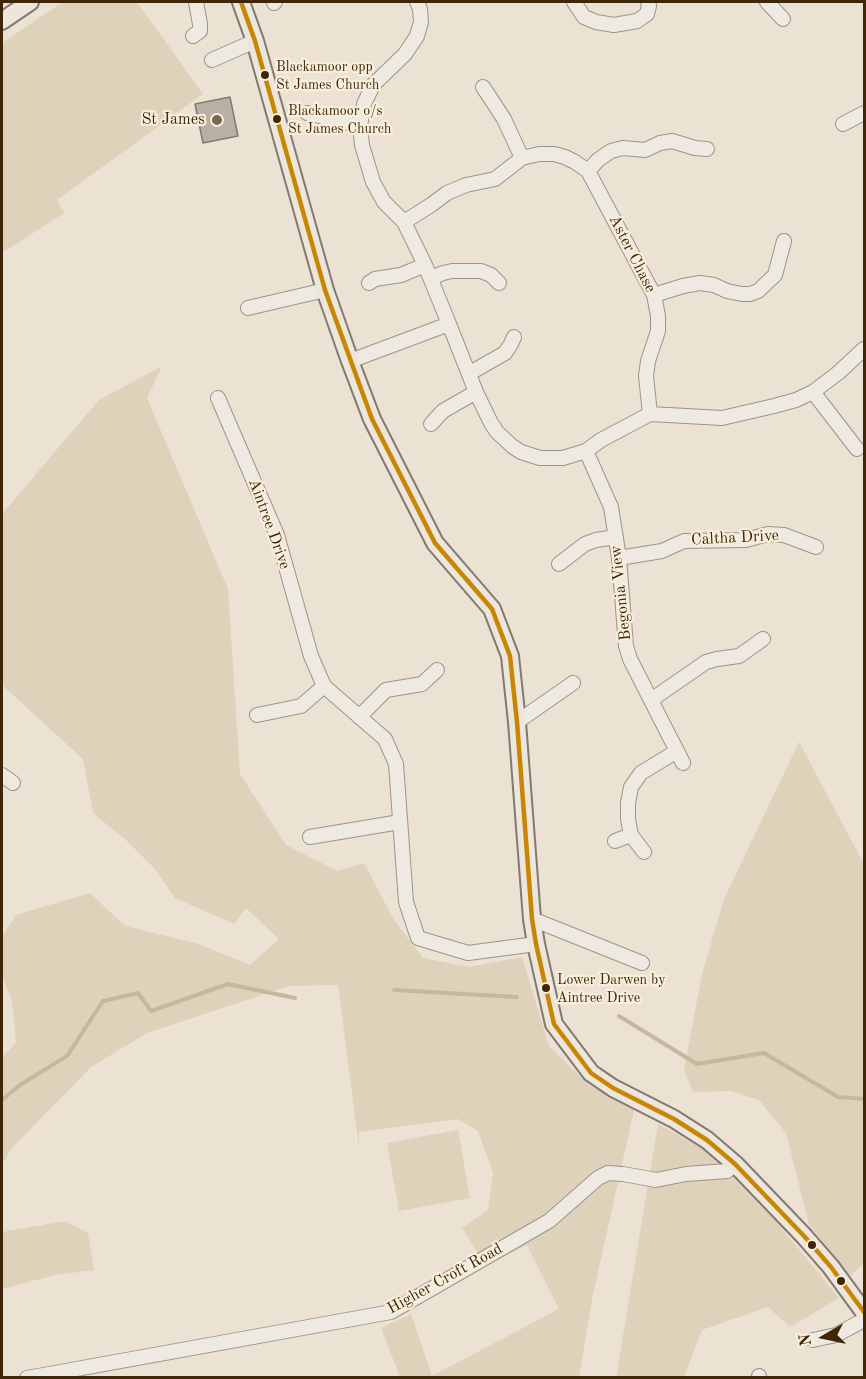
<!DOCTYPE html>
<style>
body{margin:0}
#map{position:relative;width:866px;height:1379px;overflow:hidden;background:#ebe2d3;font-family:"Old Standard TT",serif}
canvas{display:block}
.frame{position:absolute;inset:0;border:3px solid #3f2609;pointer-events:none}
.north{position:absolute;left:794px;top:1307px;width:60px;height:60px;-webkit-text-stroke:4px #f8eedc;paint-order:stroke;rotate:261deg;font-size:16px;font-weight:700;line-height:24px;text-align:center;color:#3f2609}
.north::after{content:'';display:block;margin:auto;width:21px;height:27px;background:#3f2609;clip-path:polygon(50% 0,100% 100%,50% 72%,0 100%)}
</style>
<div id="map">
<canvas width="866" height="1379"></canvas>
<div class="frame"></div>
<div class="north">N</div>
</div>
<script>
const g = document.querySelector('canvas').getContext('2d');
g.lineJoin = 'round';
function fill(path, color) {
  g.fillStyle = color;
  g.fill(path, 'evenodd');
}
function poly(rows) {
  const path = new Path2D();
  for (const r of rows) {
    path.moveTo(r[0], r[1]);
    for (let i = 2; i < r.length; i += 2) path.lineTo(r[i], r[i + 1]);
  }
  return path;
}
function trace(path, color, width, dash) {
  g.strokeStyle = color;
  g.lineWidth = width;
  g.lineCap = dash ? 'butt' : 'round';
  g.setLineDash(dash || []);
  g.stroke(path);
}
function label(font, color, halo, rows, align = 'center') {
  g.font = font + ' "Old Standard TT",serif';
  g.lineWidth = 4.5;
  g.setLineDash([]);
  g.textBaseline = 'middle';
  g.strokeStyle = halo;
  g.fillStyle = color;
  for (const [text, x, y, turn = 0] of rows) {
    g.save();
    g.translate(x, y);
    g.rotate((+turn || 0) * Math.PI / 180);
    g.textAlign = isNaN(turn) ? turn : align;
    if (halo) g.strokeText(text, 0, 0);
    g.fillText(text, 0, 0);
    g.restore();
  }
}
const green = poly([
 [63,2,137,2,203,94,57,200,64,213,2,253,2,43],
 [162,366,147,398,228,589,240,774,286,845,337,871,364,863,394,920,423,958,469,967,522,957,549,1046,589,1085,634,1110,592,1299,579,1377,400,1377,381,1328,411,1314,432,1376,559,1309,527,1245,486,1266,462,1228,488,1210,493,1173,478,1131,458,1119,359,1132,359,1148,338,985,289,986,147,1033,91,1067,12,1148,2,1164,2,1057,16,1043,12,1002,2,975,2,936,16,915,90,893,125,926,199,944,250,965,279,939,246,908,234,924,175,898,155,869,126,840,93,813,83,759,2,685,2,514,99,400],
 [799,742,864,864,864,1263,850,1276,809,1225,786,1133,759,1100,731,1091,693,1092,684,1070,702,974,724,899],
 [658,1124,710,1153,779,1225,839,1298,790,1327,768,1307,702,1330,684,1377,616,1378],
 [458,1130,470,1198,399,1211,387,1143],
 [65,1221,88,1233,94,1270,55,1275,2,1289,2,1232]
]);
const stream = poly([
 [394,990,517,997],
 [619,1016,697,1064,764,1053,838,1097,864,1099],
 [2,1100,20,1085,67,1056,103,1001,138,993,151,1011,228,984,295,998]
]);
const building = poly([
 [230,97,238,136,203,143,195,104,230,97]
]);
const minor = poly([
 [574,2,584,17,596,22,614,25,637,21,647,14,649,6,648,2],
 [767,2,783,19],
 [274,3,275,2],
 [193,36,200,31,200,24,196,2],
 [212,60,255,41],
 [483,87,504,119,522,158],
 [307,113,360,126],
 [843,124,864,113],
 [588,171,598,160,611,151,623,148,645,150,660,143,672,141,695,148,707,149],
 [404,222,384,202,373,182,362,145,360,126,364,104,373,85,405,54,417,36,421,22,420,9,417,2],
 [431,278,443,273,452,271,481,271,491,275,499,283],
 [369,283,375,279,401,275,425,265],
 [654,295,683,286,700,283,714,285,727,291,742,294,750,294,758,291,775,275,784,241],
 [248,308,325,290],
 [449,324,425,265,404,222,431,205,447,193,466,185,495,179,522,158,539,154,554,154,565,157,575,162,588,171,654,295,658,316,658,331,648,361,646,376,650,414],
 [350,361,449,324,476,392,491,423,497,432,512,446,521,452,540,458,563,458,586,451,601,440,650,414],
 [470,373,505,353,511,344,514,337],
 [813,392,857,449],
 [218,398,277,535,311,656,324,686,385,739,396,764,406,902,418,938,468,953,536,944],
 [650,414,722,418,774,406,796,400,813,392,838,373,864,349],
 [431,424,443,411,476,392],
 [586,451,611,507,619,558,626,646,630,659,683,763],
 [619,558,662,551,684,541,746,540,768,534,784,535,816,547],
 [559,564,585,544,596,540,616,537],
 [651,700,706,662,717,659,739,656,763,639],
 [257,715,301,706,324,686],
 [359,717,386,690,422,684,437,670],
 [517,722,573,683],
 [2,775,13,783],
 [310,837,400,822],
 [615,841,631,835],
 [644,852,631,835,628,819,628,803,631,787,641,773,677,751],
 [532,919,642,963],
 [813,1340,836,1335,864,1320],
 [27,1378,391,1312,549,1221,598,1178,608,1173,623,1174,656,1180,686,1174,727,1171,735,1164],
 [759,1378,759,1376]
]);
const major = poly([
 [241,2,255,41,325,290,350,361,372,419,435,543,492,609,510,656,517,722,532,919,536,944,554,1024,591,1073,613,1088,674,1119,707,1140,735,1164,804,1236,831,1267,864,1312],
 [2,21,30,2]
]);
const bus1 = poly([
 [241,2,255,41,325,290,372,419,435,543,492,609,510,656,517,722,532,919,536,944,554,1024,591,1073,613,1088,674,1119,707,1140,735,1164,804,1236,831,1267,864,1312]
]);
const markers = [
 [265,75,5,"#3f2609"],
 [277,119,5,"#3f2609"],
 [217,120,6,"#7b6850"],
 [546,988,5,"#3f2609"],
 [812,1245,5,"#3f2609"],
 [841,1281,5,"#3f2609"]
];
const busNames = [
 ["Blackamoor opp",276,67],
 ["St James Church",276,85],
 ["Blackamoor o/s",288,111],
 ["St James Church",288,129],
 ["Lower Darwen by",557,980],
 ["Aintree Drive",557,998]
];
const poiNames = [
 ["St James",205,120]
];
const streetNames = [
 ["Aster Chase",632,254,63],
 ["Aintree Drive",269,524,70],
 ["Caltha Drive",735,538,-3],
 ["Begonia View",621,593,-96],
 ["Higher Croft Road",445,1279,-29]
];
fill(green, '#dfd2bb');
trace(stream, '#c7b79e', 4);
fill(building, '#b8b0a4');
trace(building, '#827a6e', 1.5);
trace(minor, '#9c9488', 16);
trace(major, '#827a6e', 20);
trace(minor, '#eeeae2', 14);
trace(major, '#ece6dd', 16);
trace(bus1, '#c98602', 4.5);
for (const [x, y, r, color] of markers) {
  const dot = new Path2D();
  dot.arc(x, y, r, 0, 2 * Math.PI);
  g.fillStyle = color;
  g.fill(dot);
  trace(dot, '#f8eedc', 2);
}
label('14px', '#3f2609', '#f8eedc', busNames, 'left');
label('16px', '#3f2609', '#f8eedc', poiNames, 'right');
label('16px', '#3f2609', '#f8eedc', streetNames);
</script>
